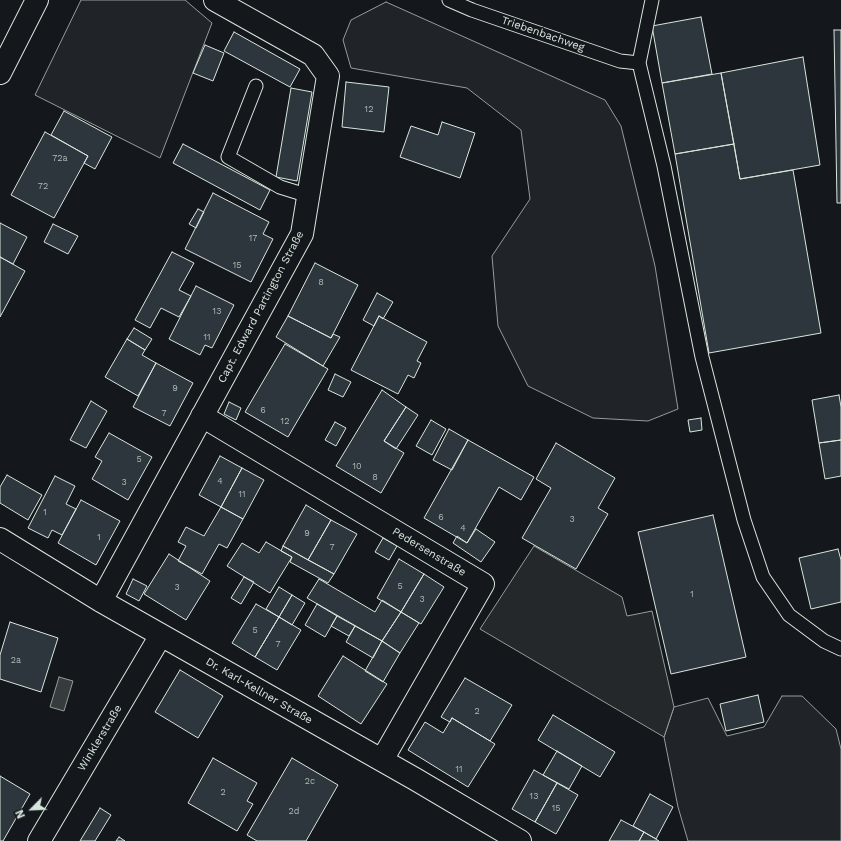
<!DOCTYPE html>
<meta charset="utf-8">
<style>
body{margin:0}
#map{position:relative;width:841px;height:841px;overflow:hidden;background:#14181c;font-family:"Work Sans",sans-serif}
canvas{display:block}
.north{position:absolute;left:12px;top:789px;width:40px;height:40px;-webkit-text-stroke:3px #14181c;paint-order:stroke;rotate:246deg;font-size:11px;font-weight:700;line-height:16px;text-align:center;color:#d8e6dc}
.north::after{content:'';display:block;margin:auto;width:14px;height:18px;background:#d8e6dc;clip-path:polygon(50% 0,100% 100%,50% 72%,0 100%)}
</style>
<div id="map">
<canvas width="841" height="841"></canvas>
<div class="north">N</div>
</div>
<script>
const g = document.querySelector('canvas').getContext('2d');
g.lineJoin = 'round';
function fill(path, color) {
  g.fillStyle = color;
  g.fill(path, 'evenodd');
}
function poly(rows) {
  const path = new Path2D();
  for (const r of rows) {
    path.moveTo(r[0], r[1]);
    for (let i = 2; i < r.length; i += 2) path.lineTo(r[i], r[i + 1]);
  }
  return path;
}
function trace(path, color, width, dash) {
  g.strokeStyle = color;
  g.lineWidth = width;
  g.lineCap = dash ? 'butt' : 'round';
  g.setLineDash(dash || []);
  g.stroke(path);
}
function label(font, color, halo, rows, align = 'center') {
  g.font = font + ' "Work Sans",sans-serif';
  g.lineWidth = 3;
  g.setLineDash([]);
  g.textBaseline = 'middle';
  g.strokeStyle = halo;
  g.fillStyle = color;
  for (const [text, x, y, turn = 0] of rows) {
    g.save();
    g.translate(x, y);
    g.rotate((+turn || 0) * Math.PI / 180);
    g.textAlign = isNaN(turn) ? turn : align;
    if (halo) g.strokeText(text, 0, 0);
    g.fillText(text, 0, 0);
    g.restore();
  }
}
const green = poly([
 [81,0,185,0,212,23,160,158,35,95,81,0],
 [386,2,605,100,621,126,655,266,678,409,648,421,593,418,528,386,498,326,492,256,530,199,521,130,467,88,351,68,343,40,351,20,386,2],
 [782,696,802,696,836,729,841,749,841,841,688,841,678,807,664,737,674,707,708,698,727,736,764,727,782,696]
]);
const parking = poly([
 [534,546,622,597,627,616,652,611,674,707,664,737,480,629,534,546]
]);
const water = poly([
 [59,677,73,681,64,711,50,707,59,677]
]);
const building = poly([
 [701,17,712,74,662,83,652,26,701,17],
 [834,30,841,30,841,203,837,203,834,30],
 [234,32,300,69,290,87,224,51,234,32],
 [205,45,224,53,213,81,193,73,205,45],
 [803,57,820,165,740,179,721,73,803,57],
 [721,73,734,144,675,154,662,83,721,73],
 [346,82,389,87,384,132,342,127,346,82],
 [291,88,312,92,297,181,276,177,291,88],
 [64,111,112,137,95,169,84,163,88,156,51,135,64,111],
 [442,122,475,133,460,178,400,157,411,126,438,135,442,122],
 [45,132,88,156,54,218,11,195,45,132],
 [183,144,270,190,260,210,173,163,183,144],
 [734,144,740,179,793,170,821,333,709,353,675,154,734,144],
 [213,193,269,222,263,234,273,239,251,282,185,249,213,193],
 [198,209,204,212,196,228,189,224,198,209],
 [0,223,27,237,13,264,0,257,0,223],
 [53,224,78,236,68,254,44,242,53,224],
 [172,252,194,263,179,290,191,296,179,317,161,308,150,328,135,320,172,252],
 [0,257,25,271,0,317,0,257],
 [315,263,358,285,331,338,288,316,315,263],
 [196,286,234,305,212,348,205,345,200,355,169,339,196,286],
 [377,293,393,302,383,319,379,316,374,326,363,320,377,293],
 [288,316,331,338,333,334,340,337,323,366,276,337,288,316],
 [379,316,427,342,417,361,421,363,414,378,408,375,398,394,351,370,379,316],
 [134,328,152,339,145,350,127,339,134,328],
 [127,339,145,350,142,355,156,363,138,396,105,377,127,339],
 [285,344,328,369,288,437,245,412,285,344],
 [156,363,193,383,170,426,133,407,156,363],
 [335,374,351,382,343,397,328,390,335,374],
 [382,390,406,407,384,441,404,453,381,493,336,466,382,390],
 [839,395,841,407,841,440,819,443,812,400,839,395],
 [91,401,107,411,86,448,70,440,91,401],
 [229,402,241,408,236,420,224,414,229,402],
 [406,407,418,415,396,449,384,441,406,407],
 [701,418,702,430,690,432,688,420,701,418],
 [431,420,446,429,432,455,416,446,431,420],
 [335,422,346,428,336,446,325,440,335,422],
 [449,429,468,440,452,470,433,460,449,429],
 [109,433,152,457,128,500,92,479,102,461,95,457,109,433],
 [468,440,534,477,521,500,499,487,467,543,424,518,468,440],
 [841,440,841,476,825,479,819,443,841,440],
 [556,443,615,478,598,508,608,514,576,569,522,538,551,488,536,479,556,443],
 [220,456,242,468,221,507,199,495,220,456],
 [242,468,264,480,243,519,221,507,242,468],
 [7,475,42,495,28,520,0,503,0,487,7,475],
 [55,476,75,486,66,504,76,509,62,535,52,530,48,538,28,528,55,476],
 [81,500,120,521,96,565,58,543,81,500],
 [306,505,331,520,308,560,283,546,306,505],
 [221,507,243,519,227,548,219,544,202,574,178,561,186,546,178,542,186,527,204,536,221,507],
 [713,515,746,657,671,674,638,532,713,515],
 [331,520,357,534,334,574,308,560,331,520],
 [476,529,495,542,481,562,453,543,457,536,467,543,476,529],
 [383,538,397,546,389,560,375,552,383,538],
 [266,542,292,557,270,593,227,566,242,543,259,553,266,542],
 [283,546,334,574,328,583,290,562,292,557,281,551,283,546],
 [838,549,841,560,841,602,811,609,799,558,838,549],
 [169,554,210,581,186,620,144,594,169,554],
 [399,559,424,574,401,612,377,598,399,559],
 [424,574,444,587,421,624,401,612,424,574],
 [244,577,254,582,241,604,231,598,244,577],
 [133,579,147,586,139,601,126,594,133,579],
 [319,579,375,612,382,600,401,612,382,641,307,598,319,579],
 [279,587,292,595,279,617,266,609,279,587],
 [292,595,305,603,292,625,279,617,292,595],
 [256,604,279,617,255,657,232,643,256,604],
 [317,604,337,616,325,637,305,625,317,604],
 [401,612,419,623,400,653,382,641,401,612],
 [337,616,355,626,349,636,331,626,337,616],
 [279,617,301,630,277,670,255,657,279,617],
 [10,622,58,638,41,692,0,679,0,655,10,622],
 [355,626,382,641,373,658,346,642,355,626],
 [382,641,400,653,383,682,365,671,382,641],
 [343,656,387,684,361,724,318,696,343,656],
 [180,670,223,696,198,738,155,712,180,670],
 [465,678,512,705,490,741,452,718,450,722,441,717,465,678],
 [758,695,764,722,726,731,720,704,758,695],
 [553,715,615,752,600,777,538,740,553,715],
 [452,718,495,744,468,787,408,750,425,722,443,733,452,718],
 [557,751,582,766,569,789,543,775,557,751],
 [213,758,257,783,247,801,253,804,237,831,188,803,213,758],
 [292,758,338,785,306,841,257,841,247,835,292,758],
 [534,770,557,783,535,822,512,809,534,770],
 [0,776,30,794,3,841,0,841,0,776],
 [557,783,578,795,556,834,535,822,557,783],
 [650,794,673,807,656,839,633,826,650,794],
 [100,808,111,815,95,841,80,841,100,808],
 [621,820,644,832,639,841,609,841,621,820],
 [644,832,656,839,659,841,639,841,644,832],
 [119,837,125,841,116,841,119,837]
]);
const service = poly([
 [449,0,472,10,620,61,639,63],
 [652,0,639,63,664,166,702,357,744,520,763,577,789,615,824,641,841,649],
 [256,86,228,157,280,187,309,196]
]);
const minor = poly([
 [202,416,483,584,382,760],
 [0,539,101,601,415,779,520,841],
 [101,601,302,234,328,76,313,55,215,0],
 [39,841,161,635]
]);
const primary = poly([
 [0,73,37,0]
]);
const numberNames = [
 ["12",369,109],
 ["72a",60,158],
 ["72",43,186],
 ["17",253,238],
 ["15",237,265],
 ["8",321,282],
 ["13",217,311],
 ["11",207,337],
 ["9",175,388],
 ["6",263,410],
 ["7",164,413],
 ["12",285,421],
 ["5",139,459],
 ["10",357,466],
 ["8",375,477],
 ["4",220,481],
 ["3",124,482],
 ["11",242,494],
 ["1",45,512],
 ["6",441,517],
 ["3",572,519],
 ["4",463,528],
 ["9",307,533],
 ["1",99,537],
 ["7",332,547],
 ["5",400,586],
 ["3",177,587],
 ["1",692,594],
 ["3",422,599],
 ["5",255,630],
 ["7",278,644],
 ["2a",16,660],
 ["2",477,711],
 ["11",459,769],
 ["2c",310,781],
 ["2",223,792],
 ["13",534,796],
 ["15",556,808],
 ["2d",294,811]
];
const streetNames = [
 ["Triebenbachweg",543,34,19],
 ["Capt. Edward Partington Straße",261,307,-62],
 ["Pedersenstraße",429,552,31],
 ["Dr. Karl-Kellner Straße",259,691,30],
 ["Winklerstraße",100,738,-59]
];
fill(green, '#202428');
trace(green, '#939e99', 1);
fill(parking, '#24282b');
trace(parking, '#939e99', 1);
fill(water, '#363b3e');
trace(water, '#939e99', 1);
fill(building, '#2c363c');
trace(building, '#d8e6dc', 1);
trace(service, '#d8e6dc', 15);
trace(minor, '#d8e6dc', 24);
trace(primary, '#d8e6dc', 24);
trace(service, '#14181c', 13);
trace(minor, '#14181c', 22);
trace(primary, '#14181c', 22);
label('9px', '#adbab4', null, numberNames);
label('11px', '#d8e6dc', '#14181c', streetNames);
</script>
